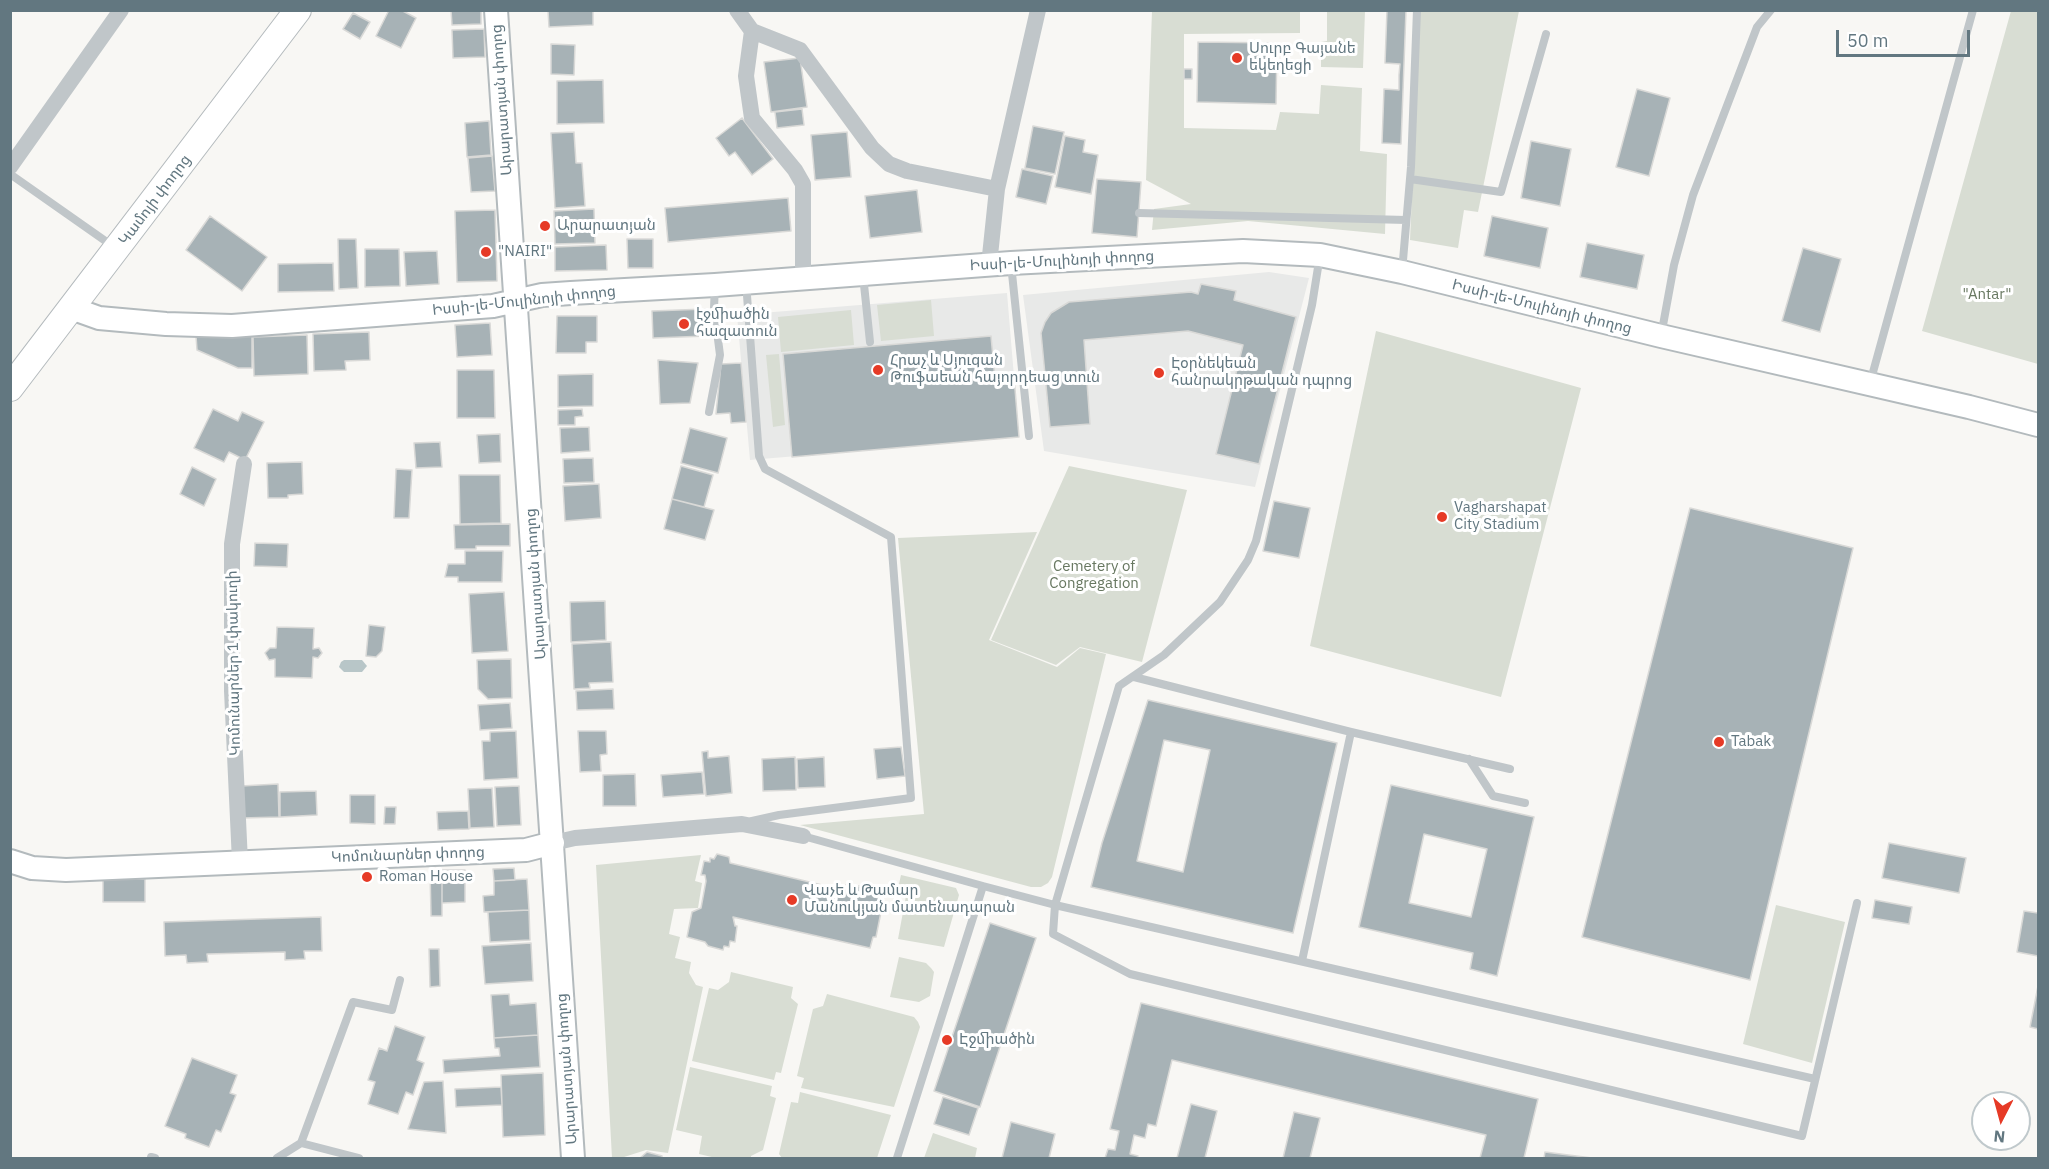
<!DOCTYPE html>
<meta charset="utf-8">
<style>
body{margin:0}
#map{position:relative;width:2049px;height:1169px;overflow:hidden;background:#f8f7f4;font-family:"IBM Plex Sans",sans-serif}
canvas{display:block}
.frame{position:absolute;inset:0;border:12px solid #627780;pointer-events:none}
.north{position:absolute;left:1971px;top:1091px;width:60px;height:60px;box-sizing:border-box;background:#fff;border:2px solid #c0c9cc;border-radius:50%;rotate:186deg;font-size:16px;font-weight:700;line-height:24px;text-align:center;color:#627780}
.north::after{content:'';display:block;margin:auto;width:21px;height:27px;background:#e63a26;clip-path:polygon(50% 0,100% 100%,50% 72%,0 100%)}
.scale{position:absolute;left:1836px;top:30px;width:134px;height:27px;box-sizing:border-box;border:3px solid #627780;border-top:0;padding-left:8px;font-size:18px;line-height:21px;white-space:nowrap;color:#627780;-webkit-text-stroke:4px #fff;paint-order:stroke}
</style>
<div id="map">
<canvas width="2049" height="1169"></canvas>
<div class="frame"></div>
<div class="north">N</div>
<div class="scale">50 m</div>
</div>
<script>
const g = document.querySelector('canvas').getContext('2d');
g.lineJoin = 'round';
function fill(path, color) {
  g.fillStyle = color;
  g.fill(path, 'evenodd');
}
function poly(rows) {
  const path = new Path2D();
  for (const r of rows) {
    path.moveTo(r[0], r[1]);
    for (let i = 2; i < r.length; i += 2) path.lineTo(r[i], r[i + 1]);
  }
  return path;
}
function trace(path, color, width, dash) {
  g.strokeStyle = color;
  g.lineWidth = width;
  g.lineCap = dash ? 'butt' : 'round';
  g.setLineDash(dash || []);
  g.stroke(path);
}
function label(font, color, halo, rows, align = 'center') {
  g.font = font + ' "IBM Plex Sans","Noto Sans Armenian",sans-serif';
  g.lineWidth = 6;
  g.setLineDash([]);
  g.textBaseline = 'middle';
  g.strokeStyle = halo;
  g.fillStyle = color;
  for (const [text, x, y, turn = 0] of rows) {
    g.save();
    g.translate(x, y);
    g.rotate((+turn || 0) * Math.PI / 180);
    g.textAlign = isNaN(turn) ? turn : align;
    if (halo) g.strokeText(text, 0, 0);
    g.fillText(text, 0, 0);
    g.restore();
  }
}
const built = poly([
 [1269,272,1309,278,1255,487,1044,451,1023,295],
 [1007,293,1019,437,750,460,737,315]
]);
const green = poly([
 [1152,11,1300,11,1300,33,1184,34,1184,128,1276,130,1280,112,1319,114,1321,85,1362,88,1360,151,1387,154,1385,234,1248,221,1152,230,1154,209,1191,204,1146,180],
 [1327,11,1365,11,1363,68,1321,67,1321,42,1327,41],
 [1420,11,1519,11,1478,212,1464,210,1458,248,1410,240],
 [2011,11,2038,11,2038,364,1922,331],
 [931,300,934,336,881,341,877,305],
 [851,310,854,345,781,352,778,317],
 [1376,331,1581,388,1501,697,1310,646],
 [779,354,785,425,773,427,766,355],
 [1069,466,1187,490,1142,662,1080,647,1056,665,991,640],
 [1037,532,989,640,1057,667,1080,648,1106,654,1052,877,1048,883,1041,887,1031,887,800,825,924,814,898,538],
 [701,855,695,881,702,883,698,908,674,909,669,934,680,937,675,958,691,962,689,973,696,985,703,987,668,1153,646,1150,621,1158,612,1158,596,865],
 [901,875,956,888,959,895,944,947,898,939,906,896,897,893],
 [1776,905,1845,922,1812,1063,1743,1044],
 [899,957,926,963,931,968,934,972,930,996,919,1002,890,997],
 [731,972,793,987,791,998,798,1004,781,1073,776,1072,774,1080,692,1061,709,988,718,990,729,982],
 [827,994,914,1017,918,1022,920,1027,894,1107,801,1088,804,1078,797,1076,813,1009,823,1006],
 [690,1067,772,1086,770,1096,776,1098,763,1150,751,1156,751,1158,716,1158,699,1154,702,1136,676,1130],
 [800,1092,891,1115,877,1158,782,1158,779,1154,791,1102,798,1103],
 [933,1133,977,1148,975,1158,924,1158]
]);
const water = poly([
 [344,660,362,660,367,666,362,672,344,672,339,667,341,662]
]);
const building = poly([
 [389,10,401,10,416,18,401,48,376,36,389,10],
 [451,10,481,10,481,24,452,25,451,10],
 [548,10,593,10,593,25,549,27,548,10],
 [1387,10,1406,10,1401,144,1382,143,1384,89,1399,90,1399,75,1400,64,1385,63,1387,10],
 [353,13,370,22,360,39,343,29,353,13],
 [484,29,485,57,453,58,452,30,484,29],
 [1198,42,1277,43,1276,104,1197,102,1198,42],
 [551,44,575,45,574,75,551,74,551,44],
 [800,58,807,107,771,112,764,62,800,58],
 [1184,69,1192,69,1192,79,1184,79,1184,69],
 [603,80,604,123,557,124,557,81,603,80],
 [1637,89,1670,98,1649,176,1616,167,1637,89],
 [802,109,804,125,777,128,775,112,802,109],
 [742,118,773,159,752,175,735,152,729,156,716,138,742,118],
 [489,121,491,155,467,157,465,123,489,121],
 [1033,126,1064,132,1055,174,1025,168,1033,126],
 [574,132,576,163,582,163,585,206,555,208,551,133,574,132],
 [847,132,851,177,815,180,811,135,847,132],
 [1065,136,1085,140,1083,152,1098,155,1091,194,1055,187,1065,136],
 [1531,141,1571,149,1560,206,1521,198,1531,141],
 [492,156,495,191,471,192,468,158,492,156],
 [1022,169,1053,176,1046,204,1016,197,1022,169],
 [1097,179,1141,182,1137,237,1092,233,1097,179],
 [917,190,922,232,870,238,865,196,917,190],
 [788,198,791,231,668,242,665,208,788,198],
 [594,209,595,243,555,244,554,211,594,209],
 [495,210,497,281,457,282,455,211,495,210],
 [210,216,267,257,242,291,186,250,210,216],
 [1492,216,1548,228,1540,268,1484,256,1492,216],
 [338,239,356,239,358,288,339,289,338,239],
 [627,239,653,239,653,268,628,268,627,239],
 [1587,243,1644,255,1637,289,1580,277,1587,243],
 [606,245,607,270,555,271,555,247,606,245],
 [1803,248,1841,259,1820,332,1782,321,1803,248],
 [365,249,399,249,400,286,365,287,365,249],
 [437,251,439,284,406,286,404,252,437,251],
 [333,263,334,291,278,292,278,264,333,263],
 [1201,284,1236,291,1234,300,1296,317,1259,464,1216,454,1243,345,1188,331,1084,340,1090,424,1050,427,1041,333,1045,322,1051,313,1069,302,1191,292,1198,294,1201,284],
 [706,309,707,336,653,338,652,311,706,309],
 [557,316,597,316,597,342,586,342,586,353,556,353,557,316],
 [490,323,492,355,457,357,455,325,490,323],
 [369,332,370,360,345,361,346,370,314,371,313,334,369,332],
 [252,335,252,368,238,368,197,350,196,336,252,335],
 [307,335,308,374,254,376,253,337,307,335],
 [991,336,995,379,1014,377,1019,437,792,457,783,354,991,336],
 [658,360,698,363,690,403,660,404,658,360],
 [741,363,746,422,731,423,730,413,716,414,721,364,741,363],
 [457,370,494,370,495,418,457,418,457,370],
 [593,374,593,406,558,407,558,375,593,374],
 [213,409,238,421,242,412,264,422,245,460,229,452,224,462,194,448,213,409],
 [582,409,583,416,575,417,575,425,558,425,558,410,582,409],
 [589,427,590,451,561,453,560,428,589,427],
 [690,428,727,438,718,473,681,463,690,428],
 [500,434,501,462,479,463,477,435,500,434],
 [440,442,442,467,416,468,414,443,440,442],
 [593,458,594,482,564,483,563,459,593,458],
 [302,462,303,494,288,495,288,498,268,498,267,463,302,462],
 [681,466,713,475,704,507,672,499,681,466],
 [192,467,216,479,204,506,180,494,192,467],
 [396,469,412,470,409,518,394,518,396,469],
 [459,475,500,475,501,523,460,524,459,475],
 [599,484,601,518,565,521,563,486,599,484],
 [672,499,714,510,705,540,664,529,672,499],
 [1274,501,1310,508,1299,558,1263,551,1274,501],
 [1690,508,1853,548,1750,980,1582,937,1690,508],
 [510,524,510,546,476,546,476,549,455,549,454,525,510,524],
 [255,543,288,544,287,567,254,566,255,543],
 [465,551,503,551,502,582,458,582,458,577,445,577,448,564,465,564,465,551],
 [504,592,508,651,472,653,469,594,504,592],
 [605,601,606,640,571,642,570,602,605,601],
 [369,625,385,627,382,651,376,657,366,656,369,625],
 [277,627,314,628,313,649,319,648,322,653,318,658,313,657,312,678,275,677,275,659,269,660,265,653,270,648,276,648,277,627],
 [611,642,613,682,589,683,590,688,574,689,572,644,611,642],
 [511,659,512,698,488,699,478,689,477,660,511,659],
 [613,689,614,709,577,710,576,691,613,689],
 [1148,700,1337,743,1293,933,1091,887,1102,843,1148,700],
 [1164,740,1210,750,1183,872,1137,861,1164,740],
 [510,703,512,728,480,730,478,705,510,703],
 [516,731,518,778,484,780,482,741,490,741,490,732,516,731],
 [578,731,606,731,607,754,600,755,601,771,580,772,578,731],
 [901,747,905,776,877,779,874,749,901,747],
 [708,751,708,758,729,756,732,793,706,796,702,752,708,751],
 [795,757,796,790,763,791,762,759,795,757],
 [824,757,825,787,798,788,797,759,824,757],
 [702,772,704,794,663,797,661,775,702,772],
 [635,774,636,806,603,806,603,775,635,774],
 [278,784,279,817,242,818,241,786,278,784],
 [1391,785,1534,817,1497,976,1470,969,1473,953,1359,927,1391,785],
 [1424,834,1487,849,1471,917,1409,903,1424,834],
 [519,786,521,825,497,826,495,787,519,786],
 [492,788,494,827,470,828,468,789,492,788],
 [316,791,317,815,280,817,280,792,316,791],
 [350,795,375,795,375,824,350,823,350,795],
 [385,807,396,807,395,824,384,824,385,807],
 [468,811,469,829,438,830,437,812,468,811],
 [1889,843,1966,858,1959,893,1882,878,1889,843],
 [717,854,729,857,730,863,843,890,844,886,848,884,869,888,874,897,880,898,883,902,876,937,873,937,870,948,733,917,735,926,737,926,735,942,730,941,729,947,724,946,723,950,708,946,705,942,687,937,692,912,701,908,706,881,705,875,701,875,704,861,710,862,710,858,714,859,717,854],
 [514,868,515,880,494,881,493,869,514,868],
 [430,870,442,870,442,916,431,916,430,870],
 [442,870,465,870,465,902,442,903,442,870],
 [103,879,145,879,145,902,103,902,103,879],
 [527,879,529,910,484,912,483,896,494,895,494,881,527,879],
 [1875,900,1912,907,1909,924,1872,918,1875,900],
 [529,910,530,940,490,942,488,912,529,910],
 [2024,911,2038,913,2038,956,2017,952,2024,911],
 [321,917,322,951,304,951,305,959,285,960,285,952,207,954,208,962,187,963,186,955,165,956,164,922,321,917],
 [990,923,1036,938,980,1107,934,1091,990,923],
 [531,943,533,981,485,984,482,946,531,943],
 [429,949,439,949,440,986,430,987,429,949],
 [2038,986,2038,1029,2030,1027,2038,986],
 [509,994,510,1005,536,1003,538,1035,494,1038,491,995,509,994],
 [1141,1003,1538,1099,1524,1158,1480,1158,1486,1135,1172,1060,1156,1126,1148,1124,1145,1138,1134,1135,1130,1154,1138,1156,1137,1158,1105,1158,1108,1149,1115,1150,1119,1131,1110,1129,1141,1003],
 [395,1026,425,1037,417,1060,424,1063,413,1095,406,1092,398,1114,368,1104,375,1082,368,1080,379,1048,387,1051,395,1026],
 [538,1035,540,1067,444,1073,443,1060,500,1056,499,1048,495,1048,494,1038,538,1035],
 [192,1058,237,1075,230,1093,236,1095,221,1132,216,1130,209,1147,185,1138,186,1134,165,1126,192,1058],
 [543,1073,545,1135,503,1137,501,1075,543,1073],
 [443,1081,446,1133,408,1129,424,1082,443,1081],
 [501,1087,502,1105,456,1107,455,1089,501,1087],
 [943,1097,978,1108,969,1135,934,1124,943,1097],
 [1191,1104,1217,1111,1205,1158,1177,1158,1191,1104],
 [1294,1112,1320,1118,1310,1158,1283,1158,1294,1112],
 [1011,1122,1055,1134,1049,1158,1002,1158,1011,1122],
 [647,1152,662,1156,662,1158,640,1158,647,1152],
 [1545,1152,1592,1158,1544,1158,1545,1152]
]);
const lane = poly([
 [10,174,114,247],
 [1410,179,1501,192,1546,34],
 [1139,213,1406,220],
 [1320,255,1312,305,1256,541,1248,560,1220,602,1164,655,1119,686,1055,905,1053,934,1130,974,1802,1136,1857,903],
 [1011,264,1029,436],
 [1402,272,1411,167,1417,10],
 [863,275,870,342],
 [746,282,759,456,765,469,891,537,911,798,779,815,752,821],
 [1661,336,1674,265,1693,195,1757,27,1771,10],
 [1870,383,1973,10],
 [709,412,720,355,714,308,715,285],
 [1134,677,1351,732,1510,769],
 [1469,759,1493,796,1525,803],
 [803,836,983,886,897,1158],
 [983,886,1055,905,1815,1079],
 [1302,961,1351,732],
 [151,1157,155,1158],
 [277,1158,301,1143],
 [359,1158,301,1143,353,1002,392,1010,400,980]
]);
const street = poly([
 [737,10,752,31,746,76,752,118,795,170,803,184,803,279],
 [752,31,800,50,872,148,889,164,907,171,997,189,989,265],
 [10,167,121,10],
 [997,189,1038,10],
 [553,843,575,838,742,824,803,836],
 [240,862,232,691,232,544,244,464]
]);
const secondary = poly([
 [496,10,573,1158],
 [71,308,99,318,166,324,232,326,493,306,542,295,571,293,715,285,1011,263,1243,251,1320,255,1402,272,1661,336,1969,407,2038,425],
 [10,861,32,868,66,870,526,850,553,843]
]);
const primary = poly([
 [10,388,298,10]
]);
const markers = [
 [1237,58,6,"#e63a26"],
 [545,226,6,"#e63a26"],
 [486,252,6,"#e63a26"],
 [684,324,6,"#e63a26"],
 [878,370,6,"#e63a26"],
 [1159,373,6,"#e63a26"],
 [1442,517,6,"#e63a26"],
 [1719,742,6,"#e63a26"],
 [367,877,6,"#e63a26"],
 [792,900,6,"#e63a26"],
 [947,1040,6,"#e63a26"]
];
const poiNames = [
 ["Սուրբ Գայանե",1249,49],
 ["եկեղեցի",1249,66],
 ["Արարատյան",557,226],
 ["\"NAIRI\"",498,252],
 ["էջմիածին",696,315],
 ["հազատուն",696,332],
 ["Հրաչ և Սյուզան",890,361],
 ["Թուֆաեան հայորդեաց տուն",890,378],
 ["Էօրնեկեան",1171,364],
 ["հանրակրթական դպրոց",1171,381],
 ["Vagharshapat",1454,508],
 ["City Stadium",1454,525],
 ["Tabak",1731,742],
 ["Roman House",379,877],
 ["Վաչե և Թամար",804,891],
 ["Մանուկյան մատենադարան",804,908],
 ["Էջմիածին",959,1040]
];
const streetNames = [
 ["Արարատյան փողոց",502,100,-94],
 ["Կամոյի փողոց",155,200,-53],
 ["Իսսի-լե-Մուլինոյի փողոց",1062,261,-3],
 ["Իսսի-լե-Մուլինոյի փողոց",524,301,-6],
 ["Իսսի-լե-Մուլինոյի փողոց",1542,307,14],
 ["Արարատյան փողոց",536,584,-94],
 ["Կոմունարներ 1 փակուղի",234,663,-91],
 ["Կոմունարներ փողոց",408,855,-2],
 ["Արարատյան փողոց",567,1069,-94]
];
const parkNames = [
 ["\"Antar\"",1987,295],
 ["Cemetery of",1094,567],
 ["Congregation",1094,584]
];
fill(built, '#e8e9e8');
fill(green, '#d8ddd3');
fill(water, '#b8c6c8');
fill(building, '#a7b2b6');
trace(building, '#d9d9d7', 1.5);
trace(secondary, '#b3babd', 26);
trace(primary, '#b4babd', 28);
trace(lane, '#c0c6c9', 8);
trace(street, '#c0c6c9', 16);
trace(secondary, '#fff', 22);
trace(primary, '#fff', 26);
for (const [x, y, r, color] of markers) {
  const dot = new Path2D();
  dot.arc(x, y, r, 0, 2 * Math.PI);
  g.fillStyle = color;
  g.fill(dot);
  trace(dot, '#fff', 2);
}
label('15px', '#627780', '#fff', poiNames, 'left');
label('15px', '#627780', '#fff', streetNames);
label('15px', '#687861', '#fff', parkNames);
</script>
